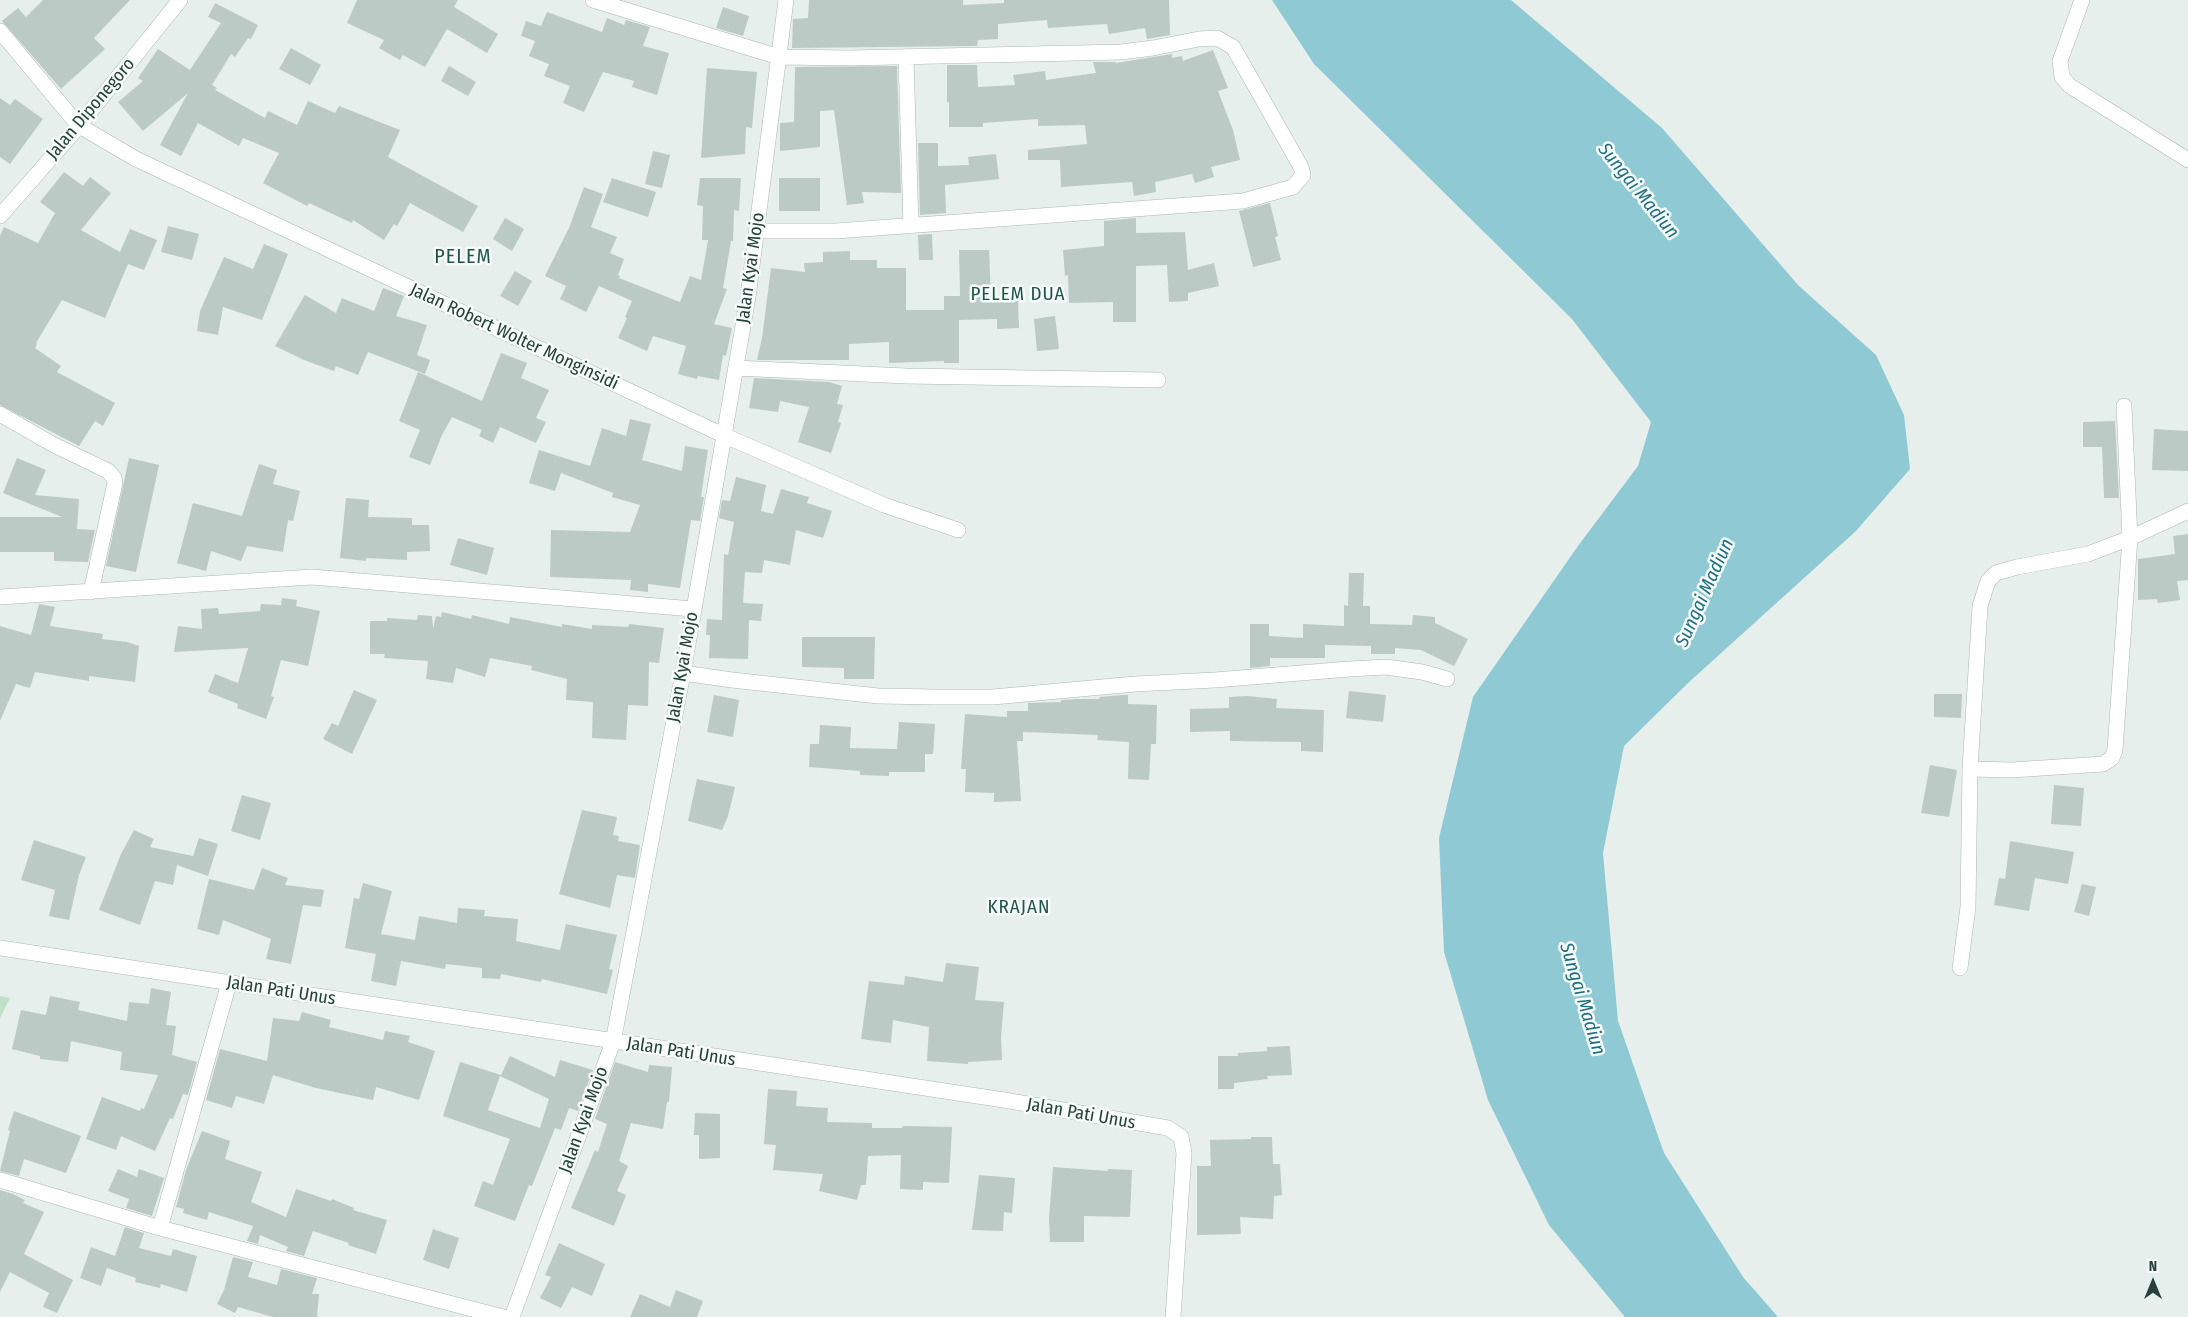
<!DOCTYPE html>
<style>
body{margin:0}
#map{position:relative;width:2188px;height:1317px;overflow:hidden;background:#e6efeb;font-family:"Fira Sans Condensed",sans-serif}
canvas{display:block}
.north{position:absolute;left:2128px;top:1257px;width:50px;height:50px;-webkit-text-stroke:4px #f7fbf9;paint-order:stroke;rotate:0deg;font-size:14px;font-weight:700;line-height:20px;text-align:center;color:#24423a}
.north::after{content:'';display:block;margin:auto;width:18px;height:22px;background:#24423a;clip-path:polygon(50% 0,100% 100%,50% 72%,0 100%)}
</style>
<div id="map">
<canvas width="2188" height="1317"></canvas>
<div class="north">N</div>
</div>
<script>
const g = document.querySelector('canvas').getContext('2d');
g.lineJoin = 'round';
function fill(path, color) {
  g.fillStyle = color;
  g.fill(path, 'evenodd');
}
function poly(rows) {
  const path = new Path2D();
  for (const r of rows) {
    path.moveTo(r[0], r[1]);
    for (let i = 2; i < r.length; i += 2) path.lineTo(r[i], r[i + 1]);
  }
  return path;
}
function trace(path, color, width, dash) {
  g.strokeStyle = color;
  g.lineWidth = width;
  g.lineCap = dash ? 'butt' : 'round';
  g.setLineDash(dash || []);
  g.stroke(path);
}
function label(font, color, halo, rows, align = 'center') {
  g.font = font + ' "Fira Sans Condensed",sans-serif';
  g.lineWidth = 5;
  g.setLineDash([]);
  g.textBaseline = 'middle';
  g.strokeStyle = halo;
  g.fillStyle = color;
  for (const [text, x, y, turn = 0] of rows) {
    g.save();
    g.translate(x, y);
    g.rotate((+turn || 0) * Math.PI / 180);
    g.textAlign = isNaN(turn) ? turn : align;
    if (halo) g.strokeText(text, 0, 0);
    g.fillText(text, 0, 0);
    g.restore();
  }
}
const green = poly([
 [0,996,10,998,0,1018]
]);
const water = poly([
 [1272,0,1511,0,1662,128,1799,286,1876,355,1904,415,1910,469,1856,531,1688,683,1624,746,1603,853,1618,1021,1664,1153,1743,1277,1778,1317,1625,1317,1549,1225,1488,1100,1444,952,1439,838,1473,697,1578,546,1638,466,1651,422,1572,319,1314,64]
]);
const building = poly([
 [43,0,130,0,94,38,105,49,61,89,2,21,18,8,26,17],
 [357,0,458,0,454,7,498,34,487,53,447,29,425,67,403,55,400,60,379,48,384,40,347,23],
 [809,0,963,0,963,5,1004,3,1004,0,1169,0,1170,35,1147,39,1145,28,1109,34,1107,24,1048,28,1047,20,998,24,998,39,978,40,977,46,792,48,793,19,808,18],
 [215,3,258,25,251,39,248,38,235,57,231,54,212,85,217,88,215,90,265,118,268,111,297,125,308,101,335,113,339,106,400,130,388,157,478,206,463,232,410,203,397,226,394,224,384,240,353,220,352,223,309,203,307,206,263,183,279,153,243,138,239,146,198,123,181,156,160,145,188,93,143,131,118,102,143,81,138,78,158,49,190,70,221,23,208,17],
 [723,7,749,16,743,36,716,28],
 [547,12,602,32,607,18,624,25,626,20,650,27,643,46,669,53,657,95,632,87,634,81,603,72,584,112,563,103,570,86,544,76,549,64,529,56,535,41,521,36,526,21,541,26],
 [291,48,321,65,310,85,279,69],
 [1213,50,1228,88,1218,91,1233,130,1240,160,1211,167,1214,177,1195,183,1192,174,1155,182,1156,192,1134,196,1132,182,1061,187,1060,160,1028,160,1028,150,1087,144,1085,125,1038,126,1038,119,983,123,983,127,949,127,949,102,947,102,947,65,977,65,978,87,1015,85,1013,75,1045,71,1046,80,1096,73,1093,62,1115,62,1116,63,1172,54,1172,58,1182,56,1183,61],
 [449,66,476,82,468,96,441,81],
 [897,66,901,193,862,192,864,203,847,205,834,110,820,111,820,147,780,151,780,123,794,122,795,67],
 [707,68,757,72,752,128,746,127,745,154,701,158],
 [0,98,10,105,15,99,43,119,10,164,0,157],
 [918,143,938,143,938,166,969,165,968,157,996,154,999,179,945,185,946,213,920,215],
 [653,151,670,155,662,188,645,184],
 [64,172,83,186,90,177,111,193,81,230,120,252,130,229,157,240,144,270,128,264,105,318,62,300,36,343,37,344,35,348,61,366,57,372,115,403,103,426,95,421,79,446,0,405,0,236,4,227,38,243,55,213,40,202],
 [612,178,656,192,648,217,603,202],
 [700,178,741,178,739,211,734,210,733,241,731,241,723,288,727,289,714,324,732,328,726,356,723,355,719,380,698,376,697,379,678,374,686,346,653,336,647,351,618,338,627,318,625,317,632,301,599,286,586,312,560,299,566,286,545,276,569,228,584,187,603,194,591,227,617,237,610,253,624,259,618,275,620,276,619,278,680,302,690,276,701,280,708,240,702,240,703,206,697,205],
 [779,178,820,178,820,211,779,211],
 [1270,203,1278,236,1275,237,1281,260,1253,267,1239,211],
 [505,218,524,229,512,251,493,239],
 [1136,218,1136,233,1185,232,1188,270,1214,263,1219,286,1188,293,1188,301,1169,302,1167,265,1136,266,1136,322,1113,322,1113,302,1069,303,1068,275,1065,276,1063,250,1104,246,1104,221],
 [168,226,199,234,192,260,161,252],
 [932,234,933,260,919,260,918,235],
 [264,244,288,254,262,320,223,307,218,335,197,331,200,311,224,257,253,269],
 [959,250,989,250,991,298,1018,298,1019,328,997,329,997,319,959,320,959,363,944,363,944,361,889,363,889,342,849,344,849,360,757,360,762,338,771,268,805,272,804,263,823,262,823,252,850,251,850,260,877,260,877,268,906,268,906,310,944,310,944,296,960,296],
 [515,271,532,281,518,306,500,296],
 [383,288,404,296,396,316,427,325,417,355,430,360,425,374,368,352,358,375,336,366,334,371,304,360,275,346,305,295,336,313,342,298,374,311],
 [1055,316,1059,349,1037,351,1034,319],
 [501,353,527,363,521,378,549,390,536,418,546,422,536,443,500,427,493,443,479,436,482,430,452,417,442,435,430,465,409,457,420,430,399,421,418,372,482,401],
 [754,378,829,382,842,386,837,404,843,405,838,422,841,423,831,453,798,442,809,407,780,401,778,412,749,408],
 [630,419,651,424,642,460,682,471,685,446,708,450,701,497,704,497,700,521,691,520,680,588,648,584,648,592,630,590,631,580,550,577,551,530,630,532,640,505,612,497,613,493,561,473,555,491,529,483,539,450,590,466,602,428,626,436],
 [2115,421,2119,498,2104,498,2102,447,2083,447,2083,422],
 [2154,429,2188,431,2188,471,2152,470],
 [17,458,46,470,35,495,79,499,77,529,95,530,88,562,54,561,54,552,0,552,0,517,62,517,3,493],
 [129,458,159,465,136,572,106,566],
 [259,464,277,470,273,484,300,491,293,521,288,520,283,552,247,546,241,561,211,551,206,571,177,563,193,503,242,516],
 [736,477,766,485,761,511,773,514,781,489,809,497,807,503,832,511,823,538,796,530,790,565,764,560,762,573,745,572,743,603,763,604,761,621,749,620,748,659,709,658,710,635,706,635,707,619,722,620,724,554,728,555,734,522,719,518,722,500,730,501],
 [346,498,369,500,368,517,412,518,412,525,429,525,430,551,407,552,407,560,366,558,366,561,340,558],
 [2188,534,2188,580,2177,581,2180,600,2158,603,2157,599,2138,600,2138,559,2175,554,2173,536],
 [458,538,494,548,487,575,450,565],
 [1349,573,1364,573,1363,606,1370,606,1370,624,1412,625,1413,615,1435,617,1435,623,1468,639,1454,666,1421,650,1395,648,1395,654,1371,654,1371,646,1325,645,1325,658,1270,658,1270,666,1250,668,1250,624,1269,624,1269,636,1303,638,1303,624,1344,626,1344,605,1348,606],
 [282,598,297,600,296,606,320,611,308,666,281,660,271,696,274,697,266,719,237,708,238,704,208,692,215,674,238,683,248,648,174,652,178,626,202,629,201,609,218,608,219,614,260,611,261,604,281,605],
 [39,604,55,607,50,626,103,634,102,639,127,642,139,646,135,682,89,676,89,681,35,672,30,688,16,684,0,721,0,626,31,635],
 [442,612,471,619,472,615,509,624,510,617,562,627,562,624,592,629,592,625,628,627,629,624,664,628,659,663,649,662,648,706,628,705,626,740,592,738,593,702,566,700,567,679,531,670,532,666,490,658,485,677,456,668,453,683,426,679,428,661,384,658,385,654,370,654,370,621,387,621,387,618,417,620,418,615,432,616,433,629,436,616,441,617],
 [802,637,875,637,874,679,844,679,844,668,802,667],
 [354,690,377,700,352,754,323,739,332,723,338,726],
 [1349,691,1386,695,1383,722,1346,718],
 [1934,694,1962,694,1961,718,1934,717],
 [714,695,739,700,733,737,707,732],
 [1122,695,1128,695,1128,704,1157,705,1156,744,1151,744,1149,780,1128,779,1129,742,1097,740,1098,735,1023,732,1023,741,1017,741,1021,801,994,802,994,793,965,792,966,769,961,769,965,714,1007,717,1007,711,1028,711,1028,703,1061,702,1061,700,1078,699,1099,699,1100,697],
 [1247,696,1277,699,1276,708,1324,710,1323,752,1301,751,1301,742,1230,741,1230,731,1190,732,1190,709,1229,708,1229,697],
 [899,722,935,724,933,754,925,754,925,772,889,772,889,776,860,775,860,771,809,767,810,744,819,744,820,725,851,727,850,748,897,749],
 [1930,765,1957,770,1949,817,1921,813],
 [697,779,735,787,728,816,722,830,688,821],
 [2054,785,2084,788,2081,826,2051,824],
 [242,795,271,803,260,840,231,831],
 [582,810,617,817,613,835,619,836,618,841,640,845,635,878,617,875,610,908,559,894],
 [134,830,154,839,150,847,193,856,199,838,218,844,208,876,177,865,173,885,155,881,140,925,99,910,121,854],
 [34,840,86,857,79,875,69,920,49,916,55,890,21,880],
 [2010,841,2074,852,2068,884,2035,878,2029,911,1994,905,1999,878,2005,879],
 [262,868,288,878,285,885,324,890,321,907,303,905,291,964,266,959,271,939,223,920,219,935,197,929,209,879,254,890],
 [363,883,392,891,381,934,415,940,419,916,457,923,458,908,485,910,484,916,518,919,516,941,560,950,566,924,617,935,609,969,613,970,607,994,542,979,541,982,501,974,500,979,482,978,482,968,446,964,445,969,401,961,396,986,371,981,376,954,345,948,354,898,359,899],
 [2082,884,2096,887,2089,916,2074,912],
 [946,963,979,967,975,1000,1004,1002,1001,1037,1002,1060,968,1062,968,1064,927,1061,929,1027,893,1020,891,1043,861,1039,869,981,904,985,905,976,943,982],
 [151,988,171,992,166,1025,176,1026,172,1055,197,1062,188,1095,183,1094,173,1119,170,1118,155,1151,121,1136,116,1150,86,1139,102,1097,140,1111,141,1108,144,1109,158,1075,120,1070,122,1052,71,1041,68,1062,40,1059,40,1056,12,1049,21,1010,46,1015,50,996,80,1002,78,1010,127,1021,129,1002,149,1004],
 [302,1012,331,1020,329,1027,383,1040,385,1031,410,1036,408,1042,435,1051,419,1100,376,1087,373,1100,316,1088,273,1075,264,1104,236,1096,232,1108,206,1100,220,1049,267,1061,273,1018,299,1021],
 [1290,1046,1292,1075,1267,1076,1268,1079,1234,1083,1234,1089,1218,1089,1218,1056,1238,1056,1238,1053,1267,1051,1267,1047],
 [510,1056,555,1077,560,1060,593,1070,578,1111,569,1108,561,1130,555,1128,532,1186,529,1185,515,1221,474,1206,483,1181,493,1185,510,1139,443,1116,460,1062,501,1075],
 [500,1076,549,1099,540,1128,488,1110],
 [615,1062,648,1072,649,1065,672,1067,669,1102,667,1102,663,1129,631,1123,619,1161,628,1166,617,1191,626,1195,614,1226,571,1208,595,1150,598,1152,607,1124,595,1119],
 [768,1089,797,1091,796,1106,828,1108,827,1122,872,1123,872,1128,902,1128,903,1126,952,1127,949,1183,923,1182,923,1190,900,1189,901,1155,868,1156,866,1185,861,1185,857,1200,819,1191,823,1174,773,1170,776,1145,764,1144],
 [14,1111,81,1136,66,1173,24,1159,19,1176,0,1171,10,1131,8,1130],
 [695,1113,720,1114,720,1158,699,1159,699,1135,694,1135],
 [202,1131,230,1141,225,1159,262,1172,251,1202,286,1217,296,1189,331,1201,332,1199,354,1208,353,1210,387,1220,376,1254,348,1245,349,1243,313,1231,304,1256,286,1251,288,1247,260,1235,258,1244,247,1241,253,1226,209,1212,207,1220,183,1213,184,1209,176,1207,186,1170],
 [1251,1137,1272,1137,1273,1164,1280,1164,1282,1195,1274,1196,1273,1219,1240,1217,1241,1234,1197,1235,1197,1166,1211,1166,1210,1140,1251,1139],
 [1053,1167,1108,1171,1108,1169,1132,1170,1130,1217,1084,1216,1084,1242,1050,1242,1049,1218],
 [118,1169,137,1177,139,1169,164,1178,152,1216,126,1208,129,1199,108,1191],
 [979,1175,1015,1178,1012,1213,1004,1212,1003,1231,972,1230],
 [0,1190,13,1194,25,1200,23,1203,44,1212,24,1254,73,1280,57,1313,43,1307,49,1293,10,1272,0,1292],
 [125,1227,144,1233,139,1248,171,1256,173,1249,197,1256,187,1292,161,1284,160,1288,135,1282,136,1278,107,1268,101,1286,80,1278,91,1247,115,1256],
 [433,1229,459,1238,449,1269,423,1260],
 [559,1243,605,1264,592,1296,572,1287,561,1308,540,1298,551,1277,545,1275],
 [233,1257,253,1262,248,1277,277,1285,281,1269,317,1278,312,1294,319,1294,317,1317,273,1317,238,1307,235,1313,217,1304,224,1290],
 [676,1290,703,1301,697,1317,630,1317,640,1294,670,1307]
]);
const minor = poly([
 [593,0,779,57,850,58,1121,52,1153,48,1199,39,1217,38,1233,47,1301,167,1303,175,1293,187,1243,201,836,231,757,231],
 [2082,0,2060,61,2062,77,2070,86,2188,160],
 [0,31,78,125,136,159,723,435,884,505,958,530],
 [906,57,911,226],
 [0,216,72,134,180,0],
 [736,368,906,376,1158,380],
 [0,414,52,444,108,471,114,478,115,483,91,592],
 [0,597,312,577,693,609],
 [683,673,732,680,878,696,936,697,993,697,1135,684,1215,680,1349,669,1386,667,1422,672,1447,679],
 [1970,769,1980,606,1988,581,1996,573,2017,567,2088,554,2130,538,2188,511],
 [0,948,1004,1100,1168,1128,1181,1137,1184,1153,1173,1317],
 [1960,968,1968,907,1970,769,2012,770,2103,764,2112,758,2115,750,2130,538,2124,406],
 [0,1180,160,1228,503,1317],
 [160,1228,229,983],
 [512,1317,613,1042,683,673,748,297,786,0]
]);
const streetNames = [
 ["Jalan Diponegoro",91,109,-50],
 ["Jalan Kyai Mojo",751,268,-82],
 ["Jalan Robert Wolter Monginsidi",514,337,25],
 ["Jalan Kyai Mojo",683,667,-80],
 ["Jalan Pati Unus",281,991,9],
 ["Jalan Pati Unus",681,1052,9],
 ["Jalan Pati Unus",1081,1114,10],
 ["Jalan Kyai Mojo",584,1120,-70]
];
const waterNames = [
 ["Sungai Madiun",1638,191,51],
 ["Sungai Madiun",1705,593,-66],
 ["Sungai Madiun",1582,999,73]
];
const neighbourhoodNames = [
 ["PELEM DUA",1018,295],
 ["KRAJAN",1019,908]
];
const quarterNames = [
 ["PELEM",463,257]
];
fill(green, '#bfe0c8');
fill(water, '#8ec9d4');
fill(building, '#bbcac4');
trace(minor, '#a8b8b2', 16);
trace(minor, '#fff', 15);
label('18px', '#24423a', '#f7fbf9', streetNames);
label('italic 19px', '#1c6f80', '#f7fbf9', waterNames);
g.letterSpacing = '1px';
label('19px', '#1f5548', '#f7fbf9', neighbourhoodNames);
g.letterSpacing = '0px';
g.letterSpacing = '1px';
label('20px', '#1f5548', '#f7fbf9', quarterNames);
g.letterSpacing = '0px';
</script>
